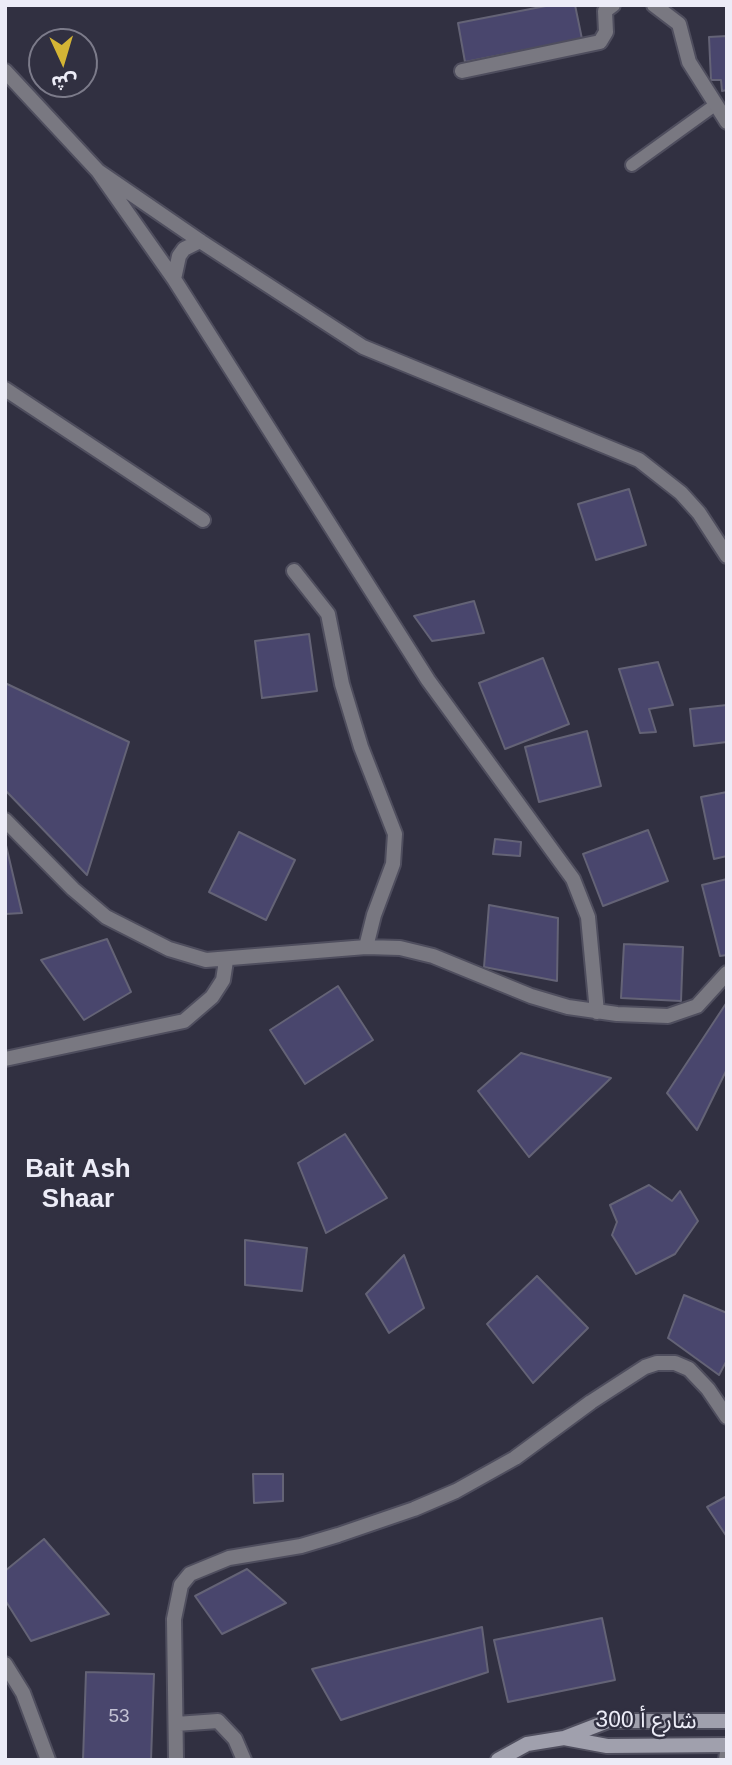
<!DOCTYPE html>
<meta charset="utf-8">
<style>
body{margin:0}
#map{position:relative;width:732px;height:1765px;overflow:hidden;background:#313041;font-family:Arial,"Noto Sans Arabic",sans-serif}
canvas{display:block}
.frame{position:absolute;inset:0;border:7px solid #ececf7;pointer-events:none}
.north{position:absolute;left:28px;top:28px;width:70px;height:70px;box-sizing:border-box;background:#313041;border:2px solid #7c7b8a;border-radius:50%;rotate:176deg;font-size:19px;font-weight:700;line-height:28px;text-align:center;color:#ececf7}
.north::after{content:'';display:block;margin:auto;width:24px;height:32px;background:#d4b535;clip-path:polygon(50% 0,100% 100%,50% 72%,0 100%)}
</style>
<div id="map">
<canvas width="732" height="1765"></canvas>
<div class="frame"></div>
<div class="north">ش</div>
</div>
<script>
const g = document.querySelector('canvas').getContext('2d');
g.lineJoin = 'round';
function fill(path, color) {
  g.fillStyle = color;
  g.fill(path, 'evenodd');
}
function poly(rows) {
  const path = new Path2D();
  for (const r of rows) {
    path.moveTo(r[0], r[1]);
    for (let i = 2; i < r.length; i += 2) path.lineTo(r[i], r[i + 1]);
  }
  return path;
}
function trace(path, color, width, dash) {
  g.strokeStyle = color;
  g.lineWidth = width;
  g.lineCap = dash ? 'butt' : 'round';
  g.setLineDash(dash || []);
  g.stroke(path);
}
function label(font, color, halo, rows, align = 'center') {
  g.font = font + ' Arial,"Noto Sans Arabic",sans-serif';
  g.lineWidth = 5;
  g.setLineDash([]);
  g.textBaseline = 'middle';
  g.strokeStyle = halo;
  g.fillStyle = color;
  for (const [text, x, y, turn = 0] of rows) {
    g.save();
    g.translate(x, y);
    g.rotate((+turn || 0) * Math.PI / 180);
    g.textAlign = isNaN(turn) ? turn : align;
    if (halo) g.strokeText(text, 0, 0);
    g.fillText(text, 0, 0);
    g.restore();
  }
}
const building = poly([
 [551,5,575,5,582,39,465,62,458,23,551,5],
 [727,36,727,90,722,91,721,80,711,80,709,37,727,36],
 [629,489,646,545,596,560,578,504,629,489],
 [474,601,484,633,432,641,414,616,474,601],
 [309,634,317,691,262,698,255,641,309,634],
 [543,658,569,724,505,749,479,683,543,658],
 [658,662,673,705,649,709,656,732,640,733,619,669,658,662],
 [5,683,129,742,87,875,5,790,5,683],
 [727,705,727,742,694,746,690,709,727,705],
 [587,731,601,786,539,802,525,747,587,731],
 [727,792,727,856,714,859,701,797,727,792],
 [648,830,668,881,603,906,583,854,648,830],
 [239,832,295,860,266,920,209,892,239,832],
 [495,839,521,842,520,856,493,854,495,839],
 [5,841,22,913,5,914,5,841],
 [727,879,727,955,720,956,702,885,727,879],
 [489,905,558,918,557,981,484,967,489,905],
 [107,939,131,992,84,1020,41,960,107,939],
 [624,944,683,947,681,1001,621,998,624,944],
 [338,986,373,1040,305,1084,270,1030,338,986],
 [727,1002,727,1069,697,1130,667,1093,727,1002],
 [521,1053,611,1078,529,1157,478,1091,521,1053],
 [345,1134,387,1198,326,1233,298,1163,345,1134],
 [649,1185,672,1201,680,1191,698,1221,675,1254,636,1274,612,1235,617,1222,610,1205,649,1185],
 [245,1240,307,1248,302,1291,245,1285,245,1240],
 [404,1255,424,1308,389,1333,366,1294,404,1255],
 [537,1276,588,1328,533,1383,487,1324,537,1276],
 [684,1295,727,1313,727,1360,719,1375,668,1338,684,1295],
 [253,1474,283,1474,283,1501,254,1503,253,1474],
 [727,1496,727,1537,707,1507,727,1496],
 [44,1539,109,1614,31,1641,5,1600,5,1571,44,1539],
 [247,1569,286,1603,222,1634,195,1596,247,1569],
 [602,1618,615,1680,508,1702,494,1640,602,1618],
 [482,1627,488,1672,341,1720,312,1669,482,1627],
 [86,1672,154,1674,151,1760,83,1760,86,1672]
]);
const lane = poly([
 [632,165,715,105]
]);
const street = poly([
 [654,5,679,24,689,62,727,122],
 [5,71,98,171,200,241,363,347,639,460,681,493,699,513,727,556],
 [462,71,600,42,606,32,605,11,613,5],
 [98,171,174,279,428,680,573,879,588,917,597,1012],
 [174,279,179,256,184,249,200,241],
 [5,389,203,520],
 [294,571,328,614,342,684,361,747,395,834,393,864,374,915,366,947],
 [5,820,73,889,106,917,169,949,206,960,366,947,400,948,433,956,531,996,568,1007,617,1014,668,1016,697,1006,727,973],
 [5,1059,184,1021,212,997,223,980,226,961],
 [5,1664,23,1693,48,1760],
 [176,1724,218,1721,235,1739,244,1760],
 [176,1760,174,1619,181,1585,190,1574,229,1558,301,1546,338,1535,414,1509,456,1491,515,1458,591,1402,645,1367,657,1363,675,1363,689,1369,708,1389,727,1417],
 [726,1760,727,1752]
]);
const secondary = poly([
 [564,1738,607,1746,727,1745],
 [498,1760,527,1744,564,1738,608,1721,727,1721]
]);
const numberNames = [
 ["53",119,1717]
];
const streetNames = [
 ["شارع أ 300",646,1721,1]
];
const quarterNames = [
 ["Bait Ash",78,1170],
 ["Shaar",78,1200]
];
fill(building, '#49466d');
trace(building, '#646376', 2);
trace(lane, '#4f4e5e', 16);
trace(street, '#4f4e5e', 18);
trace(secondary, '#4f4e5e', 18);
trace(lane, '#797881', 12);
trace(street, '#797881', 14);
trace(secondary, '#a0a0ad', 14);
label('19px', '#c3c2d4', null, numberNames);
label('23px', '#ececf7', '#313041', streetNames);
label('bold 26px', '#ececf7', '#313041', quarterNames);
</script>
